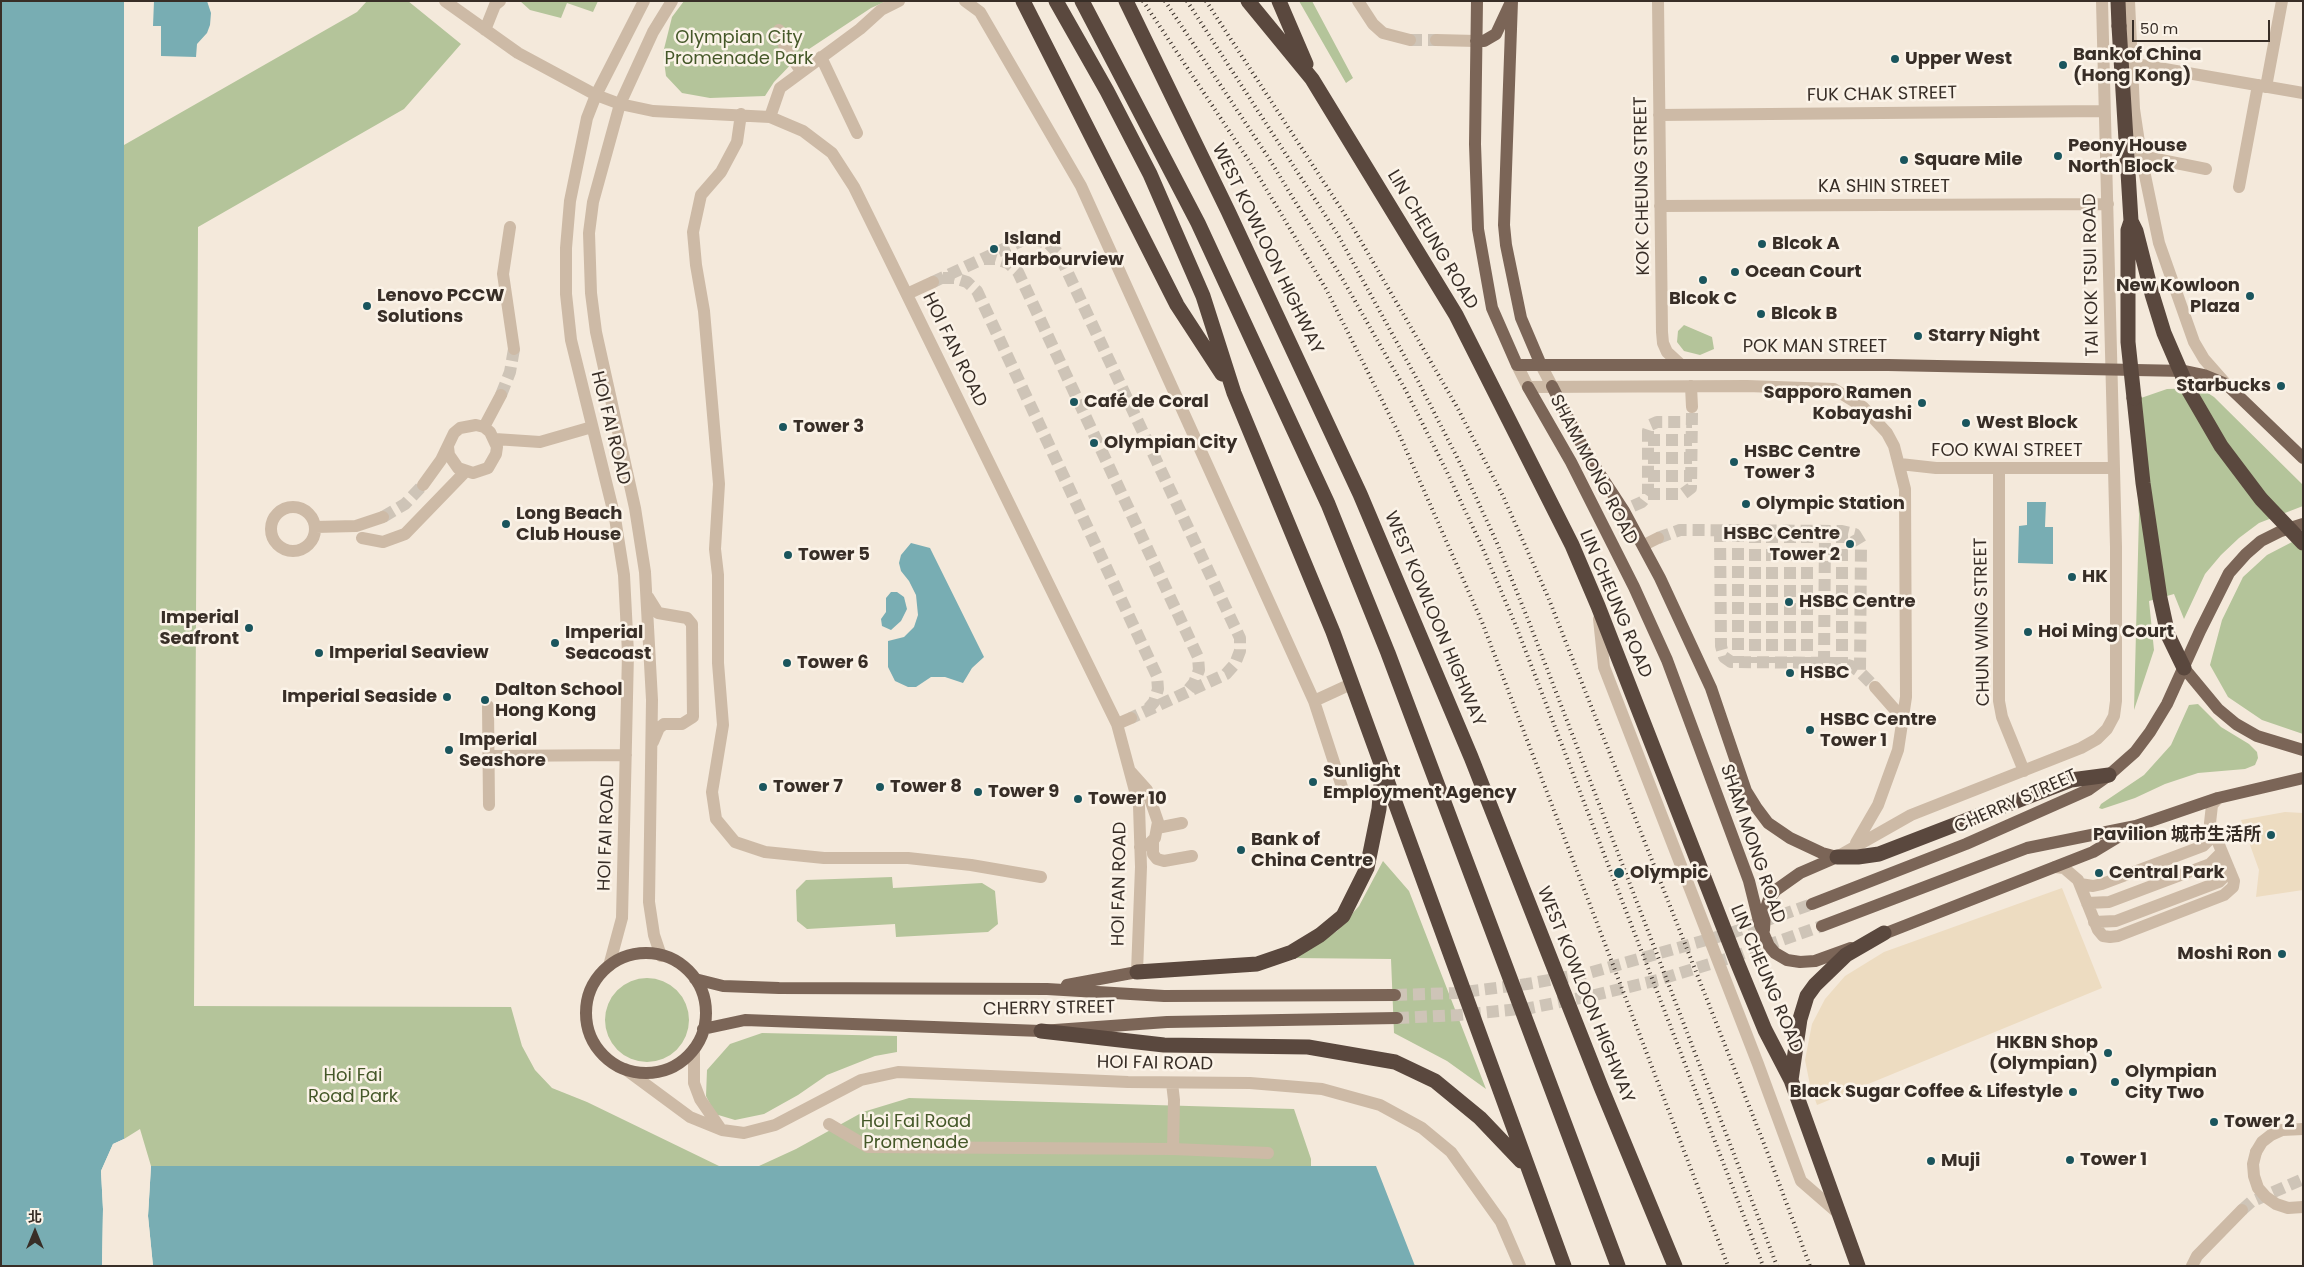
<!DOCTYPE html>
<meta charset="utf-8">
<style>
body{margin:0}
#map{position:relative;width:2304px;height:1267px;overflow:hidden;background:#f4e9db;font-family:Poppins,"Noto Sans TC",sans-serif}
canvas{display:block}
.frame{position:absolute;inset:0;border:2px solid #382e27;pointer-events:none}
.north{position:absolute;left:10px;top:1207px;width:50px;height:50px;-webkit-text-stroke:4px #fbf3e8;paint-order:stroke;rotate:0deg;font-size:14px;font-weight:700;line-height:20px;text-align:center;color:#382e27}
.north::after{content:'';display:block;margin:auto;width:18px;height:22px;background:#382e27;clip-path:polygon(50% 0,100% 100%,50% 72%,0 100%)}
.scale{position:absolute;left:2132px;top:20px;width:138px;height:22px;box-sizing:border-box;border:2px solid #382e27;border-top:0;padding-left:6px;font-size:15px;line-height:18px;white-space:nowrap;color:#382e27;-webkit-text-stroke:4px #fbf3e8;paint-order:stroke}
</style>
<div id="map">
<canvas width="2304" height="1267"></canvas>
<div class="frame"></div>
<div class="north">北</div>
<div class="scale">50 m</div>
</div>
<script>
const g = document.querySelector('canvas').getContext('2d');
g.lineJoin = 'round';
function fill(path, color) {
  g.fillStyle = color;
  g.fill(path, 'evenodd');
}
function poly(rows) {
  const path = new Path2D();
  for (const r of rows) {
    if (r.length === 3) {
      path.moveTo(r[0] + r[2], r[1]);
      path.arc(r[0], r[1], r[2], 0, 2 * Math.PI);
      continue;
    }
    path.moveTo(r[0], r[1]);
    for (let i = 2; i < r.length; i += 2) path.lineTo(r[i], r[i + 1]);
  }
  return path;
}
function trace(path, color, width, dash) {
  g.strokeStyle = color;
  g.lineWidth = width;
  g.lineCap = dash ? 'butt' : 'round';
  g.setLineDash(dash || []);
  g.stroke(path);
}
function label(font, color, halo, rows, align = 'center') {
  g.font = font + ' Poppins,"Noto Sans TC",sans-serif';
  g.lineWidth = 5;
  g.setLineDash([]);
  g.textBaseline = 'middle';
  g.strokeStyle = halo;
  g.fillStyle = color;
  for (const [text, x, y, turn = 0] of rows) {
    g.save();
    g.translate(x, y);
    g.rotate((+turn || 0) * Math.PI / 180);
    g.textAlign = isNaN(turn) ? turn : align;
    if (halo) g.strokeText(text, 0, 0);
    g.fillText(text, 0, 0);
    g.restore();
  }
}
const green = poly([
 [367,1,408,1,461,44,404,109,198,227,194,1006,511,1007,522,1046,535,1070,552,1088,587,1102,719,1166,151,1166,140,1129,124,1139,124,145,357,12],
 [520,1,598,1,593,12,567,3,561,18,530,10],
 [684,1,887,1,871,8,800,55,774,82,765,96,710,98,682,93,666,76,663,53,672,17],
 [1299,1,1312,1,1353,78,1346,83],
 [1684,325,1712,337,1714,349,1700,355,1684,351,1677,342,1678,331],
 [2200,388,2214,397,2303,485,2303,506,2259,523,2239,538,2221,555,2205,574,2184,619,2174,594,2149,601,2154,650,2134,710,2139,515,2136,465,2141,398,2167,389],
 [2303,540,2303,734,2262,720,2228,697,2210,665,2222,620,2243,577,2267,555,2294,541],
 [2198,704,2221,727,2249,744,2257,752,2258,758,2255,765,2245,769,2198,773,2165,784,2135,798,2102,809,2099,808,2101,804,2144,775,2171,745,2189,705],
 [1383,861,1409,891,1486,1089,1447,1061,1394,1033,1391,959,1293,958,1337,931,1359,906],
 [892,877,893,888,982,883,995,891,998,924,988,932,896,937,895,924,807,929,797,921,796,890,806,880],
 [647,1020,42],
 [762,1033,897,1036,897,1052,875,1056,827,1075,798,1095,764,1114,735,1120,715,1114,706,1096,707,1070,730,1044],
 [909,1098,1294,1109,1311,1159,1311,1166,759,1166,796,1149,863,1112]
]);
const plaza = poly([
 [2285,812,2303,813,2303,890,2256,897,2259,870,2241,820],
 [2062,888,2102,988,1817,1105,1810,1085,1805,1060,1812,1024,1825,999,1845,976,1884,952]
]);
const water = poly([
 [1,1,124,1,124,1139,113,1144,101,1171,103,1209,102,1266,1,1266],
 [154,1,207,1,211,13,210,25,207,33,197,44,196,57,161,56,161,26,153,26],
 [2027,502,2046,502,2045,527,2053,527,2053,564,2018,563,2019,526,2027,525],
 [911,543,930,548,984,657,972,668,963,683,945,677,931,677,916,687,908,687,895,681,888,667,888,641,904,637,914,627,918,615,916,595,909,581,901,571,899,563,901,555],
 [891,592,897,592,904,597,907,609,901,621,891,630,882,626,881,619,886,612,886,598],
 [151,1166,1376,1166,1415,1266,153,1266,148,1216]
]);
const pier = poly([
 [124,1139,124,1142,115,1146,111,1152,103,1171,106,1209,104,1266,102,1266,103,1209,101,1171,113,1144],
 [149,1166,151,1166,148,1216,153,1266,151,1266,145,1216]
]);
const minorTunnel = poly([
 [1410,40,1436,40],
 [984,259,995,259,1008,263,1018,272,1198,657,1199,670,1194,683,1188,690],
 [943,278,954,278,967,282,977,291,1157,676,1158,689,1154,702,1147,710],
 [933,282,1023,240,1037,240,1049,244,1059,254,1240,638,1240,651,1235,664,1226,674,1131,718],
 [501,395,510,372,514,349],
 [1648,440,1692,440],
 [1648,458,1692,458],
 [1648,476,1692,476],
 [1648,494,1683,494,1691,488,1692,413],
 [1633,506,1642,502,1648,494,1648,431,1650,425,1657,422,1692,422],
 [383,517,405,504,423,485],
 [1720,530,1721,646,1724,657,1731,662,1842,663,1851,666,1860,672,1875,687],
 [1738,530,1738,663],
 [1755,531,1755,663],
 [1772,531,1772,663],
 [1790,531,1790,663],
 [1807,531,1807,663],
 [1842,531,1842,663],
 [1658,538,1680,530,1691,530,1842,531,1855,534,1861,544,1860,672],
 [1824,663,1825,531],
 [2242,1210,2251,1202,2303,1179]
]);
const majorTunnel = poly([
 [1395,995,1456,993,1527,984,1589,973,1731,933,1812,904],
 [1397,1018,1459,1015,1530,1008,1595,995,1658,980,1739,955,1822,926]
]);
const minor = poly([
 [445,1,518,53,596,95,620,104,653,111,770,117,803,131,832,153,854,187,888,256,1117,724,1139,806,1141,867,1137,972],
 [965,1,980,12,1081,186,1314,701,1342,787],
 [1358,1,1373,24,1383,33,1410,40],
 [1658,1,1662,332,1663,343,1667,352,1680,364],
 [2129,1,2134,109,2141,156,2159,243,2194,342,2204,359,2226,384],
 [485,30,495,5,500,1],
 [779,30,785,48,801,71],
 [1436,40,1476,41],
 [821,57,857,133],
 [2124,62,2303,93],
 [2266,87,2282,1],
 [741,114,737,142,721,172,701,195,693,232,696,265,704,311,719,484,715,549,718,575,718,663,723,725,712,792,716,819,735,842,765,852,824,858,908,858,971,865,1041,877],
 [1659,115,2104,111],
 [770,117,780,88,860,29,881,10,899,1],
 [2141,156,2206,169],
 [2239,187,2258,85],
 [1660,206,2108,204],
 [510,227,503,274,514,349],
 [907,294,933,282],
 [1517,365,1528,387,1747,386,1834,389,1863,407,1887,433,1894,446,1905,489,1906,697,1898,750,1878,805,1856,843],
 [1541,365,1552,386],
 [1691,386,1692,407],
 [484,427,501,395],
 [495,439,540,442,592,427],
 [1900,464,1936,468,2114,468],
 [1999,469,1999,701,2002,717,2024,771],
 [423,485,441,460,454,433,460,428,476,425,484,427,490,432,497,447,496,454,488,468,473,473,458,468,449,455,448,447],
 [293,529,22],
 [315,527,356,526,383,517],
 [362,538,383,542,405,534,465,472],
 [1644,545,1658,538],
 [648,597,658,613,687,618,692,624,693,717,682,724,664,724,659,728,653,742],
 [1599,619,1604,667,1758,1064,1801,1181,1839,1214],
 [1875,687,1904,720],
 [1314,701,1351,684],
 [488,706,489,805],
 [1117,724,1131,718],
 [489,756,626,755],
 [1130,771,1147,790,1158,822,1155,838,1149,844,1140,847],
 [1157,828,1182,823],
 [1153,840,1153,854,1157,859,1164,861,1192,856],
 [1837,857,1911,815,2081,748,2097,739,2107,729,2114,716,2116,701,2116,547,2102,1],
 [2055,867,2064,868,2078,880,2098,930,2103,936,2110,937,2118,936,2224,895,2233,887,2234,881,2210,823,2212,805,2218,798],
 [2080,884,2093,886,2102,884,2203,846,2215,834],
 [2087,903,2109,902,2210,864,2222,852],
 [2094,922,2116,921,2219,882,2230,871],
 [661,956,654,935,649,902,652,700,645,572,635,508,596,332,591,293,589,233,593,202,620,104,653,32,672,1],
 [609,966,622,918,628,653,624,575,615,518,571,340,566,294,566,248,570,201,587,118,596,95,644,1],
 [694,1049,694,1083,700,1099,720,1128],
 [625,1069,690,1117,722,1130,744,1133,775,1125,861,1080,898,1072,1128,1082,1250,1083,1322,1089,1380,1105,1422,1128,1451,1152,1501,1222,1520,1266],
 [1172,1083,1174,1100,1173,1149],
 [829,1124,868,1147,1173,1149,1268,1153],
 [2256,1152,2262,1142,2271,1135,2282,1130,2303,1129],
 [2192,1266,2197,1256,2242,1210]
]);
const major = poly([
 [1477,1,1475,144,1478,229,1492,308,1517,365,1888,365,2185,371,2204,375,2226,384,2303,458],
 [1512,1,1504,225,1506,245,1521,318,1541,365],
 [1476,41,1484,41,1496,34,1510,4],
 [1552,386,1586,453,1624,511,1660,578,1711,688,1746,791,1756,807,1768,823,1790,838,1822,853,1837,857],
 [1528,387,1571,462,1634,587,1667,660,1749,881,1760,925,1769,946,1775,953,1787,960,1800,962,1815,961,1851,948],
 [2184,668,2218,709,2236,724,2257,736,2303,750],
 [1812,904,1966,844,2088,790,2109,775,2135,752,2150,732,2167,704,2200,631,2229,573,2246,554,2261,541,2281,531,2303,524],
 [1822,926,2027,848,2136,826,2218,798,2303,778],
 [1764,930,1765,911,1769,899,1776,890,1800,873,1837,857],
 [1876,937,2093,852,2136,826],
 [646,1013,60],
 [695,979,723,986,779,988,1047,989,1164,996,1395,995],
 [1067,985,1137,972],
 [703,1029,745,1020,1041,1031,1167,1022,1397,1018]
]);
const highway = poly([
 [1023,1,1177,305,1222,374],
 [1056,1,1107,91,1150,174,1203,296,1234,393,1333,632,1564,1266],
 [1082,1,1198,223,1328,504,1388,653,1618,1266],
 [1126,1,1228,211,1360,494,1471,757,1601,1087,1675,1266],
 [1248,1,1312,79,1456,315,1572,545,1598,606,1737,962,1765,1030,1791,1080,1858,1266],
 [1279,1,1306,64],
 [2118,1,2119,26],
 [2134,398,2143,483,2160,598,2168,635,2184,668],
 [1837,857,1858,857,1879,854,2071,780,2109,775],
 [1137,972,1257,964,1292,952,1320,935,1343,916,1367,868,1379,809,1382,772],
 [1041,1031,1164,1045,1308,1047,1395,1062,1435,1081,1480,1118,1521,1161],
 [1791,1080,1800,1019,1807,996,1815,985,1846,955,1884,933]
]);
const rail = poly([
 [1143,1,1253,167,1326,289,1399,434,1482,622,1728,1266],
 [1165,1,1268,157,1343,280,1405,389,1447,472,1483,549,1516,626,1763,1266],
 [1187,1,1338,235,1418,381,1462,467,1497,543,1529,622,1777,1266],
 [1206,1,1351,224,1457,407,1503,496,1548,597,1768,1154,1810,1266]
]);
const minorBridge = poly([
 [2256,1152,2253,1164,2254,1176,2258,1188,2266,1197,2276,1204,2288,1208,2303,1207]
]);
const highwayBridge = poly([
 [2119,26,2131,221,2136,231,2152,294,2164,333,2189,391,2221,446,2261,499,2303,543],
 [2131,221,2128,230,2128,342,2134,398]
]);
const markers = [
 [1895,59,5,"#1a555d"],
 [2063,65,5,"#1a555d"],
 [2058,156,5,"#1a555d"],
 [1904,160,5,"#1a555d"],
 [1762,244,5,"#1a555d"],
 [994,249,5,"#1a555d"],
 [1735,272,5,"#1a555d"],
 [1703,280,5,"#1a555d"],
 [2250,296,5,"#1a555d"],
 [367,306,5,"#1a555d"],
 [1761,314,5,"#1a555d"],
 [1918,336,5,"#1a555d"],
 [2281,386,5,"#1a555d"],
 [1074,402,5,"#1a555d"],
 [1922,403,5,"#1a555d"],
 [1966,423,5,"#1a555d"],
 [783,427,5,"#1a555d"],
 [1094,443,5,"#1a555d"],
 [1734,462,5,"#1a555d"],
 [1746,504,5,"#1a555d"],
 [506,524,5,"#1a555d"],
 [1850,544,5,"#1a555d"],
 [788,555,5,"#1a555d"],
 [2072,577,5,"#1a555d"],
 [1789,602,5,"#1a555d"],
 [249,628,5,"#1a555d"],
 [2028,632,5,"#1a555d"],
 [555,643,5,"#1a555d"],
 [319,653,5,"#1a555d"],
 [787,663,5,"#1a555d"],
 [1790,673,5,"#1a555d"],
 [447,697,5,"#1a555d"],
 [485,700,5,"#1a555d"],
 [1810,730,5,"#1a555d"],
 [449,750,5,"#1a555d"],
 [1313,782,5,"#1a555d"],
 [763,787,5,"#1a555d"],
 [880,787,5,"#1a555d"],
 [978,792,5,"#1a555d"],
 [1078,799,5,"#1a555d"],
 [2271,835,5,"#1a555d"],
 [1241,850,5,"#1a555d"],
 [1619,873,6,"#1a555d"],
 [2099,873,5,"#1a555d"],
 [2282,954,5,"#1a555d"],
 [2108,1053,5,"#1a555d"],
 [2115,1082,5,"#1a555d"],
 [2073,1092,5,"#1a555d"],
 [2214,1122,5,"#1a555d"],
 [2070,1160,5,"#1a555d"],
 [1931,1161,5,"#1a555d"]
];
const parkNames = [
 ["Olympian City",739,38],
 ["Promenade Park",739,59],
 ["Hoi Fai",353,1076],
 ["Road Park",353,1097],
 ["Hoi Fai Road",916,1122],
 ["Promenade",916,1143]
];
const poiNames = [
 ["Bank of China",2073,55],
 ["(Hong Kong)",2073,76],
 ["Upper West",1905,59],
 ["Peony House",2068,146],
 ["North Block",2068,167],
 ["Square Mile",1914,160],
 ["Island",1004,239],
 ["Harbourview",1004,260],
 ["Blcok A",1772,244],
 ["Ocean Court",1745,272],
 ["New Kowloon",2240,286,"right"],
 ["Plaza",2240,307,"right"],
 ["Lenovo PCCW",377,296],
 ["Solutions",377,317],
 ["Blcok C",1703,299,"center"],
 ["Blcok B",1771,314],
 ["Starry Night",1928,336],
 ["Starbucks",2271,386,"right"],
 ["Sapporo Ramen",1912,393,"right"],
 ["Kobayashi",1912,414,"right"],
 ["Café de Coral",1084,402],
 ["West Block",1976,423],
 ["Tower 3",793,427],
 ["Olympian City",1104,443],
 ["HSBC Centre",1744,452],
 ["Tower 3",1744,473],
 ["Olympic Station",1756,504],
 ["Long Beach",516,514],
 ["Club House",516,535],
 ["HSBC Centre",1840,534,"right"],
 ["Tower 2",1840,555,"right"],
 ["Tower 5",798,555],
 ["HK",2082,577],
 ["HSBC Centre",1799,602],
 ["Imperial",239,618,"right"],
 ["Seafront",239,639,"right"],
 ["Hoi Ming Court",2038,632],
 ["Imperial",565,633],
 ["Seacoast",565,654],
 ["Imperial Seaview",329,653],
 ["Tower 6",797,663],
 ["HSBC",1800,673],
 ["Dalton School",495,690],
 ["Hong Kong",495,711],
 ["Imperial Seaside",437,697,"right"],
 ["HSBC Centre",1820,720],
 ["Tower 1",1820,741],
 ["Imperial",459,740],
 ["Seashore",459,761],
 ["Sunlight",1323,772],
 ["Employment Agency",1323,793],
 ["Tower 7",773,787],
 ["Tower 8",890,787],
 ["Tower 9",988,792],
 ["Tower 10",1088,799],
 ["Pavilion 城市生活所",2261,835,"right"],
 ["Bank of",1251,840],
 ["China Centre",1251,861],
 ["Olympic",1630,873],
 ["Central Park",2109,873],
 ["Moshi Ron",2272,954,"right"],
 ["HKBN Shop",2098,1043,"right"],
 ["(Olympian)",2098,1064,"right"],
 ["Olympian",2125,1072],
 ["City Two",2125,1093],
 ["Black Sugar Coffee & Lifestyle",2063,1092,"right"],
 ["Tower 2",2224,1122],
 ["Tower 1",2080,1160],
 ["Muji",1941,1161]
];
const streetNames = [
 ["FUK CHAK STREET",1882,95,-1],
 ["KOK CHEUNG STREET",1643,186,-91],
 ["KA SHIN STREET",1884,187],
 ["LIN CHEUNG ROAD",1432,240,59],
 ["WEST KOWLOON HIGHWAY",1267,249,64],
 ["TAI KOK TSUI ROAD",2092,275,-91],
 ["POK MAN STREET",1815,347],
 ["HOI FAN ROAD",954,350,64],
 ["HOI FAI ROAD",610,428,76],
 ["FOO KWAI STREET",2007,451],
 ["SHAM MONG ROAD",1593,470,62],
 ["LIN CHEUNG ROAD",1615,604,67],
 ["WEST KOWLOON HIGHWAY",1434,619,67],
 ["CHUN WING STREET",1983,622,-91],
 ["CHERRY STREET",2016,802,-24],
 ["HOI FAI ROAD",607,833,-88],
 ["SHAM MONG ROAD",1752,844,71],
 ["HOI FAN ROAD",1120,884,-89],
 ["LIN CHEUNG ROAD",1766,979,67],
 ["WEST KOWLOON HIGHWAY",1585,995,68],
 ["CHERRY STREET",1049,1009,-1],
 ["HOI FAI ROAD",1155,1064,1]
];
fill(green, '#b4c49a');
fill(plaza, '#eddcc1');
fill(water, '#78adb3');
fill(pier, '#f4e9db');
trace(minorTunnel, '#cec4b7', 12, [12, 6]);
trace(majorTunnel, '#cec4b7', 12, [12, 6]);
trace(minor, '#cdbaa6', 12);
trace(major, '#7b6557', 12);
trace(highway, '#5a483e', 15);
trace(rail, '#382e27', 4, [1, 4]);
trace(minorBridge, '#cdbaa6', 12);
trace(highwayBridge, '#5a483e', 15);
for (const [x, y, r, color] of markers) {
  const dot = new Path2D();
  dot.arc(x, y, r, 0, 2 * Math.PI);
  g.fillStyle = color;
  g.fill(dot);
  trace(dot, '#fbf3e8', 2);
}
label('18px', '#455829', '#fbf3e8', parkNames);
label('bold 18px', '#382e27', '#fbf3e8', poiNames, 'left');
label('18px', '#382e27', '#fbf3e8', streetNames);
</script>
